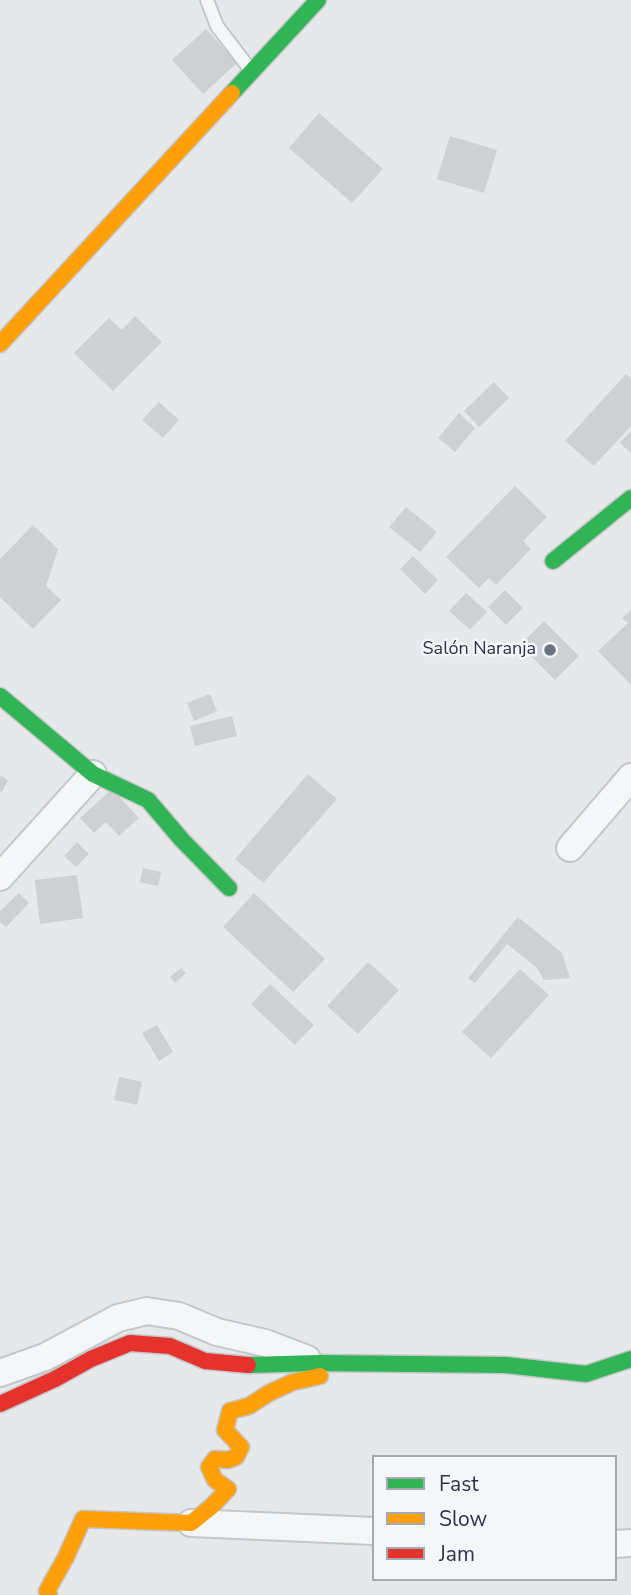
<!DOCTYPE html>
<meta charset="utf-8">
<style>
body{margin:0}
#map{position:relative;width:631px;height:1595px;overflow:hidden;background:#e6e8ea;font-family:"Nunito Sans",sans-serif}
canvas{display:block}
.legend{position:absolute;left:372px;top:1455px;width:245px;height:126px;box-sizing:border-box;background:#f4f6f9;border:2px solid #a4a8b1;margin:0;padding:9px 12px;list-style:none;font-size:21px;color:#2b3445}
.legend li{display:flex;align-items:center;gap:14px;height:35px}
.legend b{width:35px;border:2px solid #a4a8b1}
</style>
<div id="map">
<canvas width="631" height="1595"></canvas>
<ul class="legend">
<li><b style="height:9px;background:#30b455"></b>Fast</li>
<li><b style="height:9px;background:#ff9f0a"></b>Slow</li>
<li><b style="height:9px;background:#e5322d"></b>Jam</li>
</ul>
</div>
<script>
const g = document.querySelector('canvas').getContext('2d');
g.lineJoin = 'round';
function fill(path, color) {
  g.fillStyle = color;
  g.fill(path, 'evenodd');
}
function poly(rows) {
  const path = new Path2D();
  for (const r of rows) {
    path.moveTo(r[0], r[1]);
    for (let i = 2; i < r.length; i += 2) path.lineTo(r[i], r[i + 1]);
  }
  return path;
}
function trace(path, color, width, dash) {
  g.strokeStyle = color;
  g.lineWidth = width;
  g.lineCap = dash ? 'butt' : 'round';
  g.setLineDash(dash || []);
  g.stroke(path);
}
function label(font, color, halo, rows, align = 'center') {
  g.font = font + ' "Nunito Sans",sans-serif';
  g.lineWidth = 5;
  g.setLineDash([]);
  g.textBaseline = 'middle';
  g.strokeStyle = halo;
  g.fillStyle = color;
  for (const [text, x, y, turn = 0] of rows) {
    g.save();
    g.translate(x, y);
    g.rotate((+turn || 0) * Math.PI / 180);
    g.textAlign = isNaN(turn) ? turn : align;
    if (halo) g.strokeText(text, 0, 0);
    g.fillText(text, 0, 0);
    g.restore();
  }
}
const building = poly([
 [206,29,237,63,203,94,172,60],
 [319,113,383,169,352,203,289,148],
 [450,136,497,150,484,193,437,179],
 [135,316,162,342,113,391,74,353,109,318,122,330],
 [626,374,631,379,631,426,594,466,565,441],
 [494,382,509,398,479,427,464,411],
 [159,402,179,420,163,438,142,420],
 [459,413,475,428,455,452,438,438],
 [631,431,631,453,620,443],
 [515,486,547,517,523,541,531,549,496,585,489,578,479,588,446,557],
 [406,507,437,532,420,552,389,527],
 [33,525,58,549,46,586,61,600,33,629,0,597,0,559],
 [413,556,438,580,425,594,400,569],
 [505,590,523,608,506,625,488,607],
 [466,593,487,612,470,630,449,611],
 [631,610,631,685,598,651,628,623,622,618],
 [544,621,579,656,555,680,520,645],
 [210,694,217,711,194,721,187,703],
 [232,716,237,736,195,746,190,726],
 [308,774,337,799,263,883,235,859],
 [0,775,8,780,2,792,0,791],
 [112,789,139,818,119,836,106,822,94,833,80,818],
 [77,842,89,854,76,867,64,856],
 [143,868,161,872,158,886,140,882],
 [77,875,83,918,40,924,35,880],
 [19,893,29,903,6,927,0,922,0,911],
 [254,893,325,959,293,992,223,927],
 [518,917,562,953,570,978,544,980,537,968,507,944,475,983,468,978],
 [368,962,399,990,358,1034,327,1006],
 [181,968,186,973,175,983,170,977],
 [520,969,549,995,491,1058,462,1032],
 [270,984,314,1025,295,1045,251,1004],
 [157,1025,173,1052,159,1061,142,1033],
 [119,1077,142,1082,137,1105,114,1100]
]);
const lane = poly([
 [207,0,217,26,249,68]
]);
const street = poly([
 [570,848,631,777],
 [0,877,93,774],
 [0,1373,45,1357,118,1318,147,1311,179,1316,217,1332,265,1343,307,1359],
 [191,1523,374,1531],
 [615,1544,631,1543]
]);
const fast = poly([
 [232,93,318,0],
 [553,561,631,498],
 [0,696,93,774,148,800,182,840,229,888],
 [248,1365,318,1363,506,1365,586,1374,631,1359]
]);
const slow = poly([
 [0,344,232,93],
 [49,1595,47,1591,66,1557,83,1519,191,1523,211,1507,228,1489,215,1480,209,1467,215,1459,228,1460,236,1457,241,1447,225,1430,230,1411,249,1406,269,1393,293,1382,320,1376]
]);
const jam = poly([
 [0,1404,55,1379,91,1359,130,1343,170,1346,205,1361,248,1365]
]);
const markers = [
 [550,650,7,"#6c737f"]
];
const poiNames = [
 ["Salón Naranja",536,650]
];
fill(building, '#ced0d3');
trace(lane, '#c4c6c8', 16);
trace(street, '#c4c6c8', 30);
trace(fast, '#c4c6c8', 19);
trace(slow, '#c4c6c8', 19);
trace(jam, '#c4c6c8', 19);
trace(lane, '#f5f6f7', 12);
trace(street, '#f5f6f7', 26);
trace(fast, '#30b455', 16);
trace(slow, '#ff9f0a', 16);
trace(jam, '#e5322d', 16);
for (const [x, y, r, color] of markers) {
  const dot = new Path2D();
  dot.arc(x, y, r, 0, 2 * Math.PI);
  g.fillStyle = color;
  g.fill(dot);
  trace(dot, '#f4f6f9', 2.5);
}
label('18px', '#2b3445', '#f4f6f9', poiNames, 'right');
</script>
